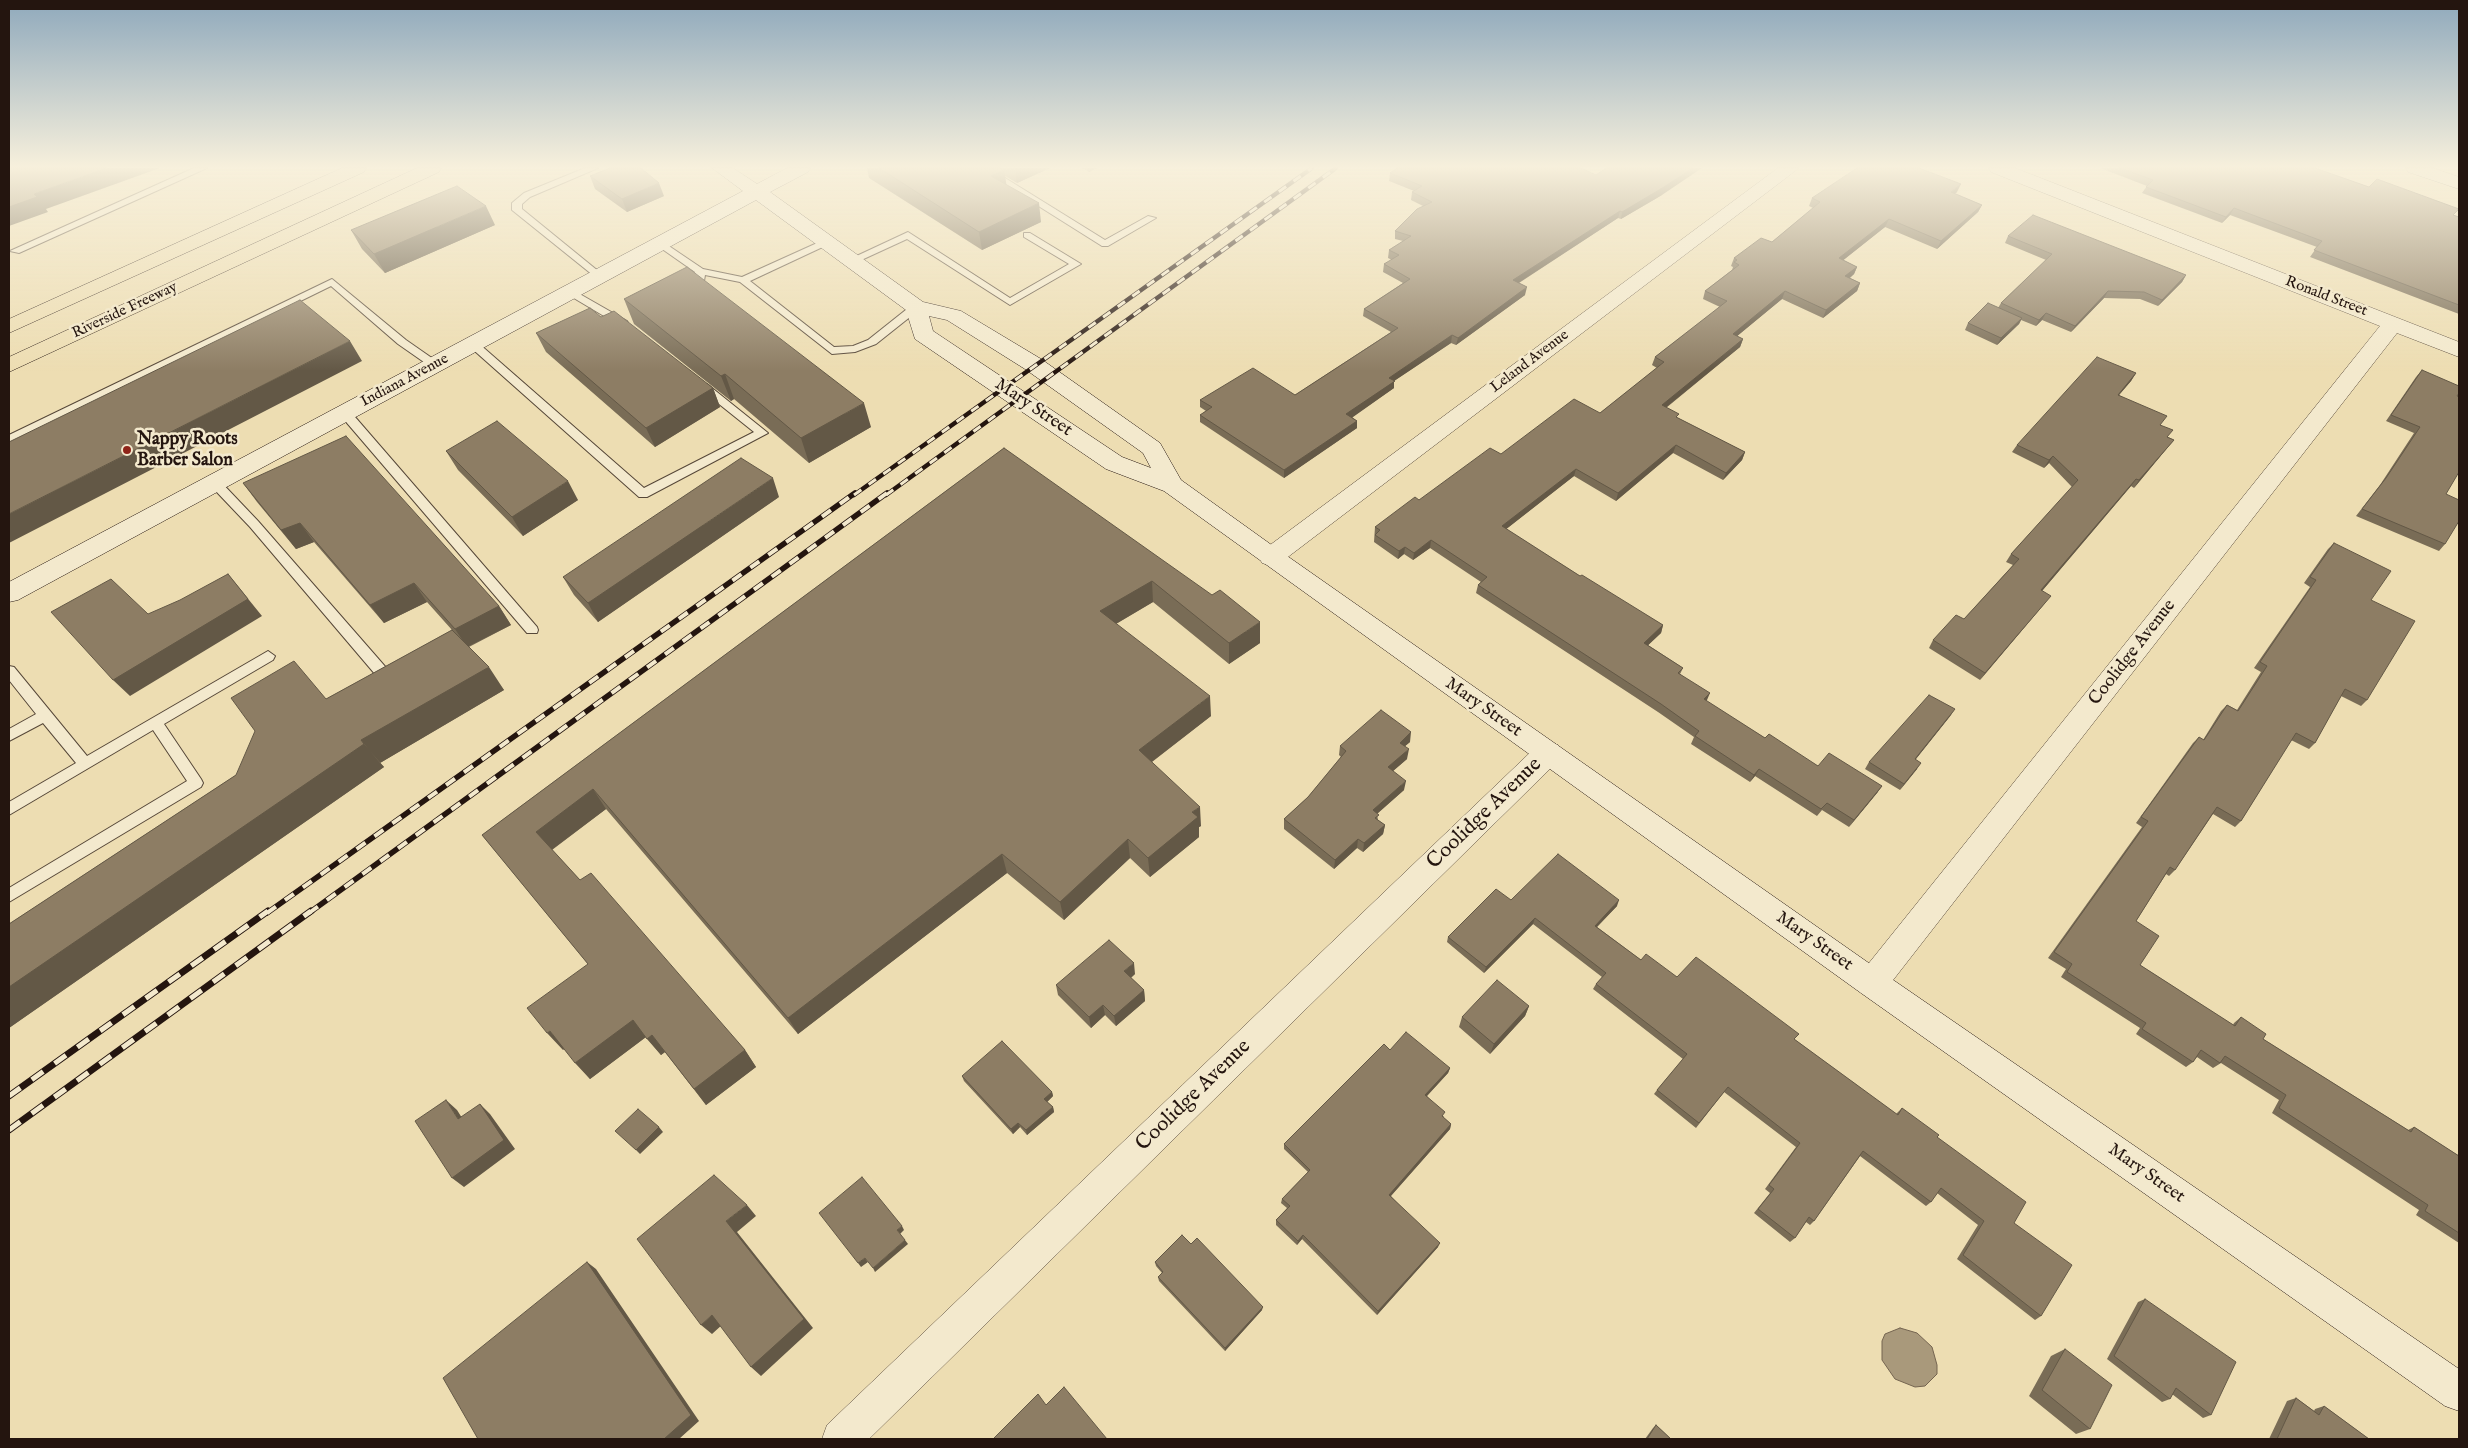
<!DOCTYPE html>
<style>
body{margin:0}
#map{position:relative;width:2468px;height:1448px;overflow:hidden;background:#edddb2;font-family:"IM FELL English",serif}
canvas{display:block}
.frame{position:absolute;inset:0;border:10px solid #24150f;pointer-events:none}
</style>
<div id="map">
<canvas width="2468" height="1448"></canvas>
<div class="frame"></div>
</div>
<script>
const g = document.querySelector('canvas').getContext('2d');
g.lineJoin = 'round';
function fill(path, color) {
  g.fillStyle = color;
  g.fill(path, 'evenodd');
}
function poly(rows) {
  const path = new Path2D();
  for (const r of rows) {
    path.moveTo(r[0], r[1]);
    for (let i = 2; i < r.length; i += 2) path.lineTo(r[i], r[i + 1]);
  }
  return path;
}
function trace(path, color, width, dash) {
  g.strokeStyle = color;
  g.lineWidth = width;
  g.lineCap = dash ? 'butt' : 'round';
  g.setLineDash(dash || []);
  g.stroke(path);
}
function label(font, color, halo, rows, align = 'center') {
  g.font = font + ' "IM FELL English",serif';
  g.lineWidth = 5;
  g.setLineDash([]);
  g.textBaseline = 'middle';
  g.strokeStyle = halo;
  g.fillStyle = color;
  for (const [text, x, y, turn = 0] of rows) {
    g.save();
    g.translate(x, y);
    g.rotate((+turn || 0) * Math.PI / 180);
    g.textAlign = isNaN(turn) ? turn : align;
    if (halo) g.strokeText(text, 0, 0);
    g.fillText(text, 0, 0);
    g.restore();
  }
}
const water = poly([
 [1900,1328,1917,1333,1932,1347,1937,1365,1937,1374,1925,1386,1915,1387,1895,1379,1882,1360,1882,1341,1885,1334,1900,1328]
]);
const lane = poly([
 [194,168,207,168,19,253,10,251,194,168],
 [585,168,598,168,530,197,522,204,522,209,603,275,604,277,599,280,512,210,512,203,524,193,585,168],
 [978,168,989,168,1105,240,1148,216,1156,218,1108,246,1102,246,978,168],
 [908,232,1010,298,1069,264,1024,237,1024,233,1030,233,1081,264,1010,305,907,239,857,262,848,260,908,232],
 [826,239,831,242,829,244,750,281,834,347,853,346,868,340,912,305,920,305,920,309,876,344,855,352,832,354,740,282,705,275,704,281,696,281,695,272,655,244,663,242,703,269,742,277,826,239],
 [332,279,406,340,439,363,439,367,431,367,398,344,331,286,9,444,9,435,332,279],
 [571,289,627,321,628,323,627,325,619,325,567,294,566,292,571,289],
 [473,341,477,342,644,488,754,432,699,388,699,384,707,384,768,433,647,497,639,497,469,346,468,344,473,341],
 [345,409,349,410,537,627,538,630,537,633,527,633,341,416,341,410,345,409],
 [215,479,219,480,258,521,396,679,398,683,396,687,386,687,250,527,211,486,209,483,215,479],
 [268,651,275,656,273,660,164,724,201,779,203,783,201,787,9,902,9,888,187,781,153,730,9,815,9,802,76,763,43,723,9,741,9,729,36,714,9,680,9,666,14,667,87,756,268,651]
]);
const street = poly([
 [1778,168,1799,168,1280,563,1271,566,1262,563,1259,557,1262,551,1778,168],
 [1989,168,2015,168,2459,342,2459,357,2397,333,1883,993,1872,997,1861,993,1856,983,1861,973,2380,326,1991,172,1989,168],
 [2406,168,2433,168,2459,177,2459,189,2408,172,2406,168],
 [1548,742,1558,745,1562,753,1558,761,869,1439,822,1439,827,1425,1538,745,1548,742]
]);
const secondary = poly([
 [712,168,733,168,757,184,787,168,810,168,808,172,770,192,923,302,961,311,1041,359,1160,443,1181,480,1280,551,1883,973,2459,1369,2459,1411,2445,1406,1861,993,1164,491,1106,469,915,339,906,310,756,200,18,600,9,602,9,582,743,191,712,168],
 [929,316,947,320,1025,369,1143,453,1151,468,1122,457,933,331,929,316]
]);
const highway = poly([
 [342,168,366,168,364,172,9,333,9,319,342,168],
 [417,168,441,168,439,172,9,372,9,357,417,168]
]);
const railFar2 = poly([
 [854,495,1312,168],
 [886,495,1336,168]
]);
const railFar1 = poly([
 [267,913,855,493],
 [309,913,887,493]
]);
const rail = poly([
 [9,1096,268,911],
 [9,1130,311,911]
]);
const wall = poly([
 [867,168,1050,168,1017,183,1005,176,1006,185,1041,222,982,250,869,178],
 [1082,168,1097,168,1089,172],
 [2100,168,2315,168,2369,187,2459,217,2459,314,2310,257,2317,247,2230,215,2222,223,2142,193,2147,186],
 [1390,173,1596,175,1662,195,1621,219,1618,218,1519,283,1525,295,1456,345,1451,343,1394,381,1394,388,1352,417,1357,421,1357,428,1284,478,1200,422,1200,415,1206,411,1200,407,1200,400,1295,395,1391,332,1363,316,1364,309,1403,283,1383,272,1384,264,1392,260,1388,258,1389,250,1403,241,1395,239,1395,231,1423,206,1411,200,1412,192,1414,191,1389,181],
 [590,176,664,196,627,212,595,189],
 [1957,192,1955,194,1982,205,1978,212,1937,249,1885,227,1843,260,1857,267,1854,274,1850,278,1860,283,1857,291,1823,318,1782,299,1737,336,1743,339,1740,347,1666,408,1678,418,1745,452,1742,460,1723,480,1673,453,1616,501,1574,476,1506,529,1580,576,1663,625,1661,633,1648,645,1683,668,1680,674,1706,701,1765,738,1818,766,1882,786,1877,793,1849,827,1822,810,1817,816,1755,776,1750,782,1691,744,1694,737,1658,712,1476,593,1478,585,1481,582,1430,548,1413,560,1404,554,1398,559,1374,542,1375,527,1501,454,1600,413,1657,368,1652,365,1655,357,1720,307,1703,299,1705,291,1732,270,1733,267,1731,266,1734,258,1772,242,1813,208,1809,206,1812,198],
 [495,225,385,273,362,249,351,230],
 [2008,236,2186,275,2182,282,2158,306,2140,299,2104,298,2071,332,2042,320,2036,326,2021,320,2019,324,1997,345,1965,330,1968,323,1998,308,2001,303,2046,260,2005,243],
 [624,299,871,427,809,463,734,399,731,401,634,324],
 [601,317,713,388,720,407,655,447,546,352,536,333],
 [2422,370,2457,396,2446,494,2445,544,2439,551,2356,516,2380,485,2414,433,2386,421,2416,377],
 [2136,373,2131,381,2119,395,2161,425,2168,437,2174,440,2168,447,2134,488,2131,486,2042,591,2045,603,1980,680,1929,648,1933,640,1964,619,2013,565,2006,562,2011,554,2072,487,2049,463,2044,468,2012,452,2017,445],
 [1004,448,1260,643,1229,664,1153,602,1116,624,1211,716,1152,762,1201,826,1199,827,1199,837,1150,877,1130,858,1064,920,1007,873,798,1034,606,809,552,850,580,880,745,1050,756,1067,706,1105,665,1052,661,1055,646,1037,590,1079,564,1049,563,1050,588,964,482,835],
 [446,451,578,500,523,536,458,470],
 [243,483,499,606,511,625,469,647,504,690,380,763,384,767,9,1028,9,924,236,775,326,699,452,630,427,602,384,623,314,542,296,549,257,502],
 [779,497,598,622,574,595,563,577],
 [2334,543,2371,600,2367,700,2361,706,2341,696,2315,743,2309,749,2291,740,2241,821,2235,827,2213,814,2175,870,2169,876,2166,874,2136,921,2140,965,2233,1025,2234,1023,2241,1017,2263,1039,2408,1130,2414,1127,2459,1156,2459,1243,2416,1215,2419,1210,2272,1113,2279,1100,2221,1063,2213,1068,2197,1057,2193,1062,2186,1067,2136,1034,2140,1028,2061,977,2066,969,2048,958,2142,827,2136,823,2193,743,2199,737,2203,740,2221,711,2227,705,2237,710,2261,672,2254,668,2310,587,2304,583,2328,549],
 [1951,715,1916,759,1917,769,1900,790,1865,769,1869,762],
 [1410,742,1405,746,1407,759,1393,771,1404,790,1377,814,1378,820,1385,825,1383,834,1363,852,1357,848,1334,869,1284,829,1284,819,1308,797,1341,757,1339,755,1340,746],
 [1511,900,1617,906,1597,927,1641,960,1677,977,1794,1039,1896,1114,1902,1108,1937,1137,2014,1223,2041,1316,2035,1320,1957,1259,1978,1225,1937,1193,1931,1202,1926,1206,1860,1156,1814,1221,1810,1225,1806,1222,1795,1238,1790,1242,1754,1213,1770,1193,1765,1189,1796,1147,1724,1092,1696,1128,1654,1094,1657,1090,1683,1059,1593,989,1596,984,1602,977,1533,924,1484,973,1447,942,1448,937],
 [1135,974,1131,978,1144,990,1145,1001,1116,1026,1105,1015,1091,1028,1058,995,1056,985],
 [1529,1006,1525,1016,1490,1054,1459,1027,1462,1017],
 [1390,1050,1450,1068,1448,1073,1427,1096,1444,1117,1443,1117,1451,1124,1450,1129,1391,1196,1438,1247,1377,1315,1302,1239,1297,1245,1276,1225,1276,1220,1287,1208,1281,1203,1282,1199,1308,1172,1284,1149,1284,1144],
 [962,1076,1052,1092,1053,1096,1047,1102,1053,1107,1054,1112,1027,1135,1020,1127,1013,1134,964,1081],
 [1191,1244,1262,1310,1225,1351,1159,1281,1158,1277,1162,1273,1156,1266,1155,1262],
 [2145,1299,2211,1415,2203,1418,2172,1394,2170,1399,2162,1402,2107,1359,2138,1302],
 [2065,1349,2090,1429,2076,1434,2029,1396,2051,1356],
 [2296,1398,2314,1411,2315,1409,2324,1406,2369,1439,2269,1439,2287,1401],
 [1656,1425,1671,1439,1645,1439,1653,1428]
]);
const shadedWall = poly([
 [107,168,160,168,46,209,48,212,9,226,9,207,34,194],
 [1015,168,1050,168,1017,183],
 [1088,168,1097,168,1089,172],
 [1693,168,1702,168,1662,195,1621,219,1622,212],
 [1004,170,1007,188,991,176],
 [659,183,664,196,627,212,622,199],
 [1961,184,1957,192,1947,200,1951,192],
 [1039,203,1041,222,982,250,979,232],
 [1982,205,1978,212,1937,249,1941,241],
 [486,206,495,225,385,273,374,254],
 [2234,208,2230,215,2222,223,2226,217],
 [1620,211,1618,218,1512,287,1513,280],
 [1889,219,1885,227,1836,266,1839,258],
 [1857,267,1854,274,1842,284,1845,276],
 [2186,275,2182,282,2158,306,2162,300],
 [1860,283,1857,291,1823,318,1826,310],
 [1527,287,1525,295,1456,345,1458,338],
 [1785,291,1782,299,1730,342,1733,334],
 [2108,291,2104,298,2071,332,2075,326],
 [2046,313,2042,320,2036,326,2039,320],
 [2022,318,2019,324,1997,345,2001,338],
 [1452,335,1451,343,1394,381,1394,388,1346,422,1346,414,1389,378],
 [1743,339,1740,347,1659,413,1662,405],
 [350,341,362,361,9,543,9,514],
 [2136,373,2131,381,2113,402,2118,395],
 [725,374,734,399,731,401,721,376],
 [713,388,720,407,655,447,646,428],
 [864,403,871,427,809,463,801,438],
 [1357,421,1357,428,1284,478,1284,470],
 [2174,440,2168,447,2134,488,2139,480],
 [1676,445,1673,453,1616,501,1618,493],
 [1745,452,1742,460,1723,480,1726,473],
 [2053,456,2049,463,2044,468,2049,460],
 [1576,469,1574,476,1500,534,1502,526],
 [773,478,779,497,598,622,588,603],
 [2136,479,2131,486,2036,598,2041,590],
 [568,481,578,500,523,536,512,517],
 [300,523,314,542,296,549,281,530],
 [1431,540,1430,548,1413,560,1414,553],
 [1405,547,1404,554,1398,559,1399,551],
 [228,574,262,616,130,696,113,680],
 [1152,581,1153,602,1102,632,1100,611],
 [414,583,427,602,384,623,370,605],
 [2051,596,2045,603,1980,680,1985,673],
 [499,606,511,625,467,647,455,629],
 [1260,622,1260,643,1229,664,1229,643],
 [1663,625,1661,633,1642,651,1644,643],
 [489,667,504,690,380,763,361,740],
 [1710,693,1707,700,1700,707,1704,699],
 [1210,696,1211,716,1141,770,1139,750],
 [1955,709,1951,715,1911,765,1915,759],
 [1411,732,1410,742,1398,752,1400,743],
 [364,744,384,767,9,1028,9,987],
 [1409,749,1407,759,1386,777,1388,767],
 [1921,763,1917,769,1900,790,1904,784],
 [1759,769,1755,776,1750,782,1754,775],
 [1406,781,1404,790,1371,819,1373,810],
 [1882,786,1877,793,1849,827,1854,820],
 [593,789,606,809,550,851,536,832],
 [1200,807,1201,826,1199,827,1199,837,1150,877,1148,858,1192,812],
 [1385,825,1383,834,1363,852,1364,843],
 [1128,839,1130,858,1064,920,1060,902],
 [1358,839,1357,848,1334,869,1335,860],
 [1002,854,1007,873,798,1034,788,1018],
 [1619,900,1617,906,1593,931,1595,926],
 [1535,918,1533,924,1484,973,1486,967],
 [1134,963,1135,974,1125,982,1124,971],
 [1144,990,1145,1001,1116,1026,1114,1016],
 [1103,1005,1105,1015,1091,1028,1089,1017],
 [1529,1006,1525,1016,1490,1054,1494,1044],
 [633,1020,646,1037,590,1079,575,1063],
 [550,1031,565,1048,563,1050,547,1033],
 [652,1035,665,1052,661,1055,647,1039],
 [745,1050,756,1067,706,1105,694,1089],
 [1450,1068,1448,1073,1424,1099,1425,1095],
 [1052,1092,1053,1096,1046,1103,1044,1099],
 [446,1100,457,1110,469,1129,458,1119],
 [480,1104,490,1114,515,1149,464,1187,452,1178],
 [1053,1107,1054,1112,1027,1135,1026,1130],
 [1018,1123,1020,1127,1013,1134,1011,1129],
 [1451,1124,1450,1129,1388,1199,1389,1195],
 [659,1127,663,1132,640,1154,636,1150],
 [747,1205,756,1216,737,1232,813,1328,761,1376,751,1367,726,1221],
 [902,1226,904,1230,900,1234,897,1230],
 [1303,1235,1302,1239,1297,1245,1298,1241],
 [905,1240,908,1244,875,1272,873,1268],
 [1440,1243,1438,1247,1377,1315,1378,1311],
 [865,1258,868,1262,861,1267,858,1263],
 [587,1262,596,1269,699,1421,679,1439,664,1439],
 [1263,1307,1262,1310,1225,1351,1225,1348],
 [712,1315,723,1324,712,1334,701,1325]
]);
const building = poly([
 [9,168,107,168,34,194,37,197,9,207,9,168],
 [610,168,641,168,659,183,622,199,590,176,610,168],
 [879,168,1001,168,1004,170,991,176,1039,203,979,232,879,168],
 [1397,168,1581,168,1596,175,1606,168,1693,168,1664,187,1622,212,1620,211,1513,280,1527,287,1458,338,1452,335,1389,378,1395,381,1346,414,1357,421,1284,470,1200,415,1212,407,1200,400,1253,368,1295,395,1398,328,1364,309,1410,279,1384,264,1399,255,1389,250,1411,236,1395,231,1417,209,1432,202,1412,192,1422,186,1390,173,1397,168],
 [1857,168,1919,168,1961,184,1951,192,1982,205,1941,241,1889,219,1839,258,1857,267,1845,276,1860,283,1826,310,1785,291,1733,334,1743,339,1662,405,1679,414,1676,417,1745,452,1726,473,1676,445,1618,493,1576,469,1502,526,1580,576,1582,575,1663,625,1644,643,1683,668,1678,673,1710,693,1704,699,1765,738,1769,734,1818,766,1829,753,1882,786,1854,820,1827,803,1821,809,1759,769,1754,775,1695,736,1699,731,1661,704,1478,585,1487,577,1431,540,1414,553,1405,547,1399,551,1375,535,1380,530,1375,527,1415,497,1419,500,1490,448,1501,454,1574,399,1600,413,1664,362,1655,357,1727,301,1705,291,1739,265,1734,262,1737,260,1734,258,1761,238,1772,242,1820,202,1812,198,1857,168],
 [2120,168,2315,168,2369,187,2377,179,2459,209,2453,215,2459,217,2459,305,2314,250,2322,241,2234,208,2226,217,2146,187,2153,180,2120,168],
 [457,186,486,206,374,254,351,230,457,186],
 [2033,215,2186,275,2162,300,2144,292,2108,291,2075,326,2046,313,2039,320,2001,303,2052,254,2008,236,2033,215],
 [687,267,864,403,801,438,725,374,721,376,624,299,687,267],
 [300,300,350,341,9,514,9,442,300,300],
 [1988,303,2022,318,2001,338,1968,323,1988,303],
 [590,308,601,317,614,311,713,388,646,428,536,333,590,308],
 [2097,357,2136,373,2118,395,2167,416,2160,425,2173,430,2167,437,2174,440,2139,480,2136,479,2041,590,2051,596,1985,673,1933,640,1956,615,1964,619,2019,559,2011,554,2078,480,2053,456,2049,460,2017,445,2097,357],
 [2422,370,2459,386,2459,393,2457,396,2459,397,2459,472,2446,494,2459,500,2459,521,2445,544,2362,509,2386,478,2420,427,2391,415,2422,370],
 [497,421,568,481,512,517,446,451,497,421],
 [346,436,499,606,455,629,414,583,370,605,300,523,281,530,243,483,346,436],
 [1004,448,1212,595,1220,590,1260,622,1229,643,1152,581,1100,611,1210,696,1139,750,1200,807,1192,812,1198,817,1148,858,1128,839,1060,902,1002,854,788,1018,593,789,536,832,580,880,591,873,745,1050,694,1089,652,1035,647,1039,633,1020,575,1063,550,1031,547,1033,527,1008,588,964,482,835,1004,448],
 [741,458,773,478,588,603,563,577,741,458],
 [2334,543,2391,571,2371,600,2415,621,2367,700,2345,689,2315,743,2296,733,2241,821,2217,807,2175,870,2170,867,2136,921,2159,936,2140,965,2235,1026,2241,1017,2266,1034,2263,1039,2411,1132,2414,1127,2459,1156,2459,1233,2425,1211,2428,1205,2279,1108,2286,1095,2225,1056,2220,1063,2201,1050,2193,1062,2142,1029,2146,1023,2067,972,2072,964,2054,952,2148,821,2141,817,2199,737,2204,740,2227,705,2238,711,2267,666,2260,662,2316,580,2310,577,2334,543],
 [228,574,248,599,113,680,51,612,111,579,148,614,180,600,228,574],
 [452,630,489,667,361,740,364,744,9,987,9,924,236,775,255,731,231,698,294,661,326,699,452,630],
 [1929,695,1955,709,1915,759,1921,763,1904,784,1869,762,1929,695],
 [1381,710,1411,732,1400,743,1409,749,1388,767,1406,781,1373,810,1379,815,1375,818,1385,825,1364,843,1358,839,1335,860,1284,819,1308,797,1346,751,1340,746,1381,710],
 [1558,854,1619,900,1595,926,1641,960,1646,954,1677,977,1696,957,1799,1034,1794,1039,1898,1115,1902,1108,1939,1135,1937,1137,2026,1202,2014,1223,2072,1265,2041,1316,1963,1255,1984,1221,1941,1188,1931,1202,1863,1151,1814,1221,1809,1217,1795,1238,1758,1209,1774,1189,1769,1185,1800,1143,1728,1087,1699,1123,1657,1090,1687,1054,1596,984,1606,973,1535,918,1486,967,1448,937,1496,889,1511,900,1558,854],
 [1109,940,1134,963,1124,971,1144,990,1114,1016,1103,1005,1089,1017,1056,985,1109,940],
 [1497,980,1529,1006,1494,1044,1462,1017,1497,980],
 [1406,1032,1450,1068,1425,1095,1445,1112,1442,1116,1451,1124,1389,1195,1440,1243,1378,1311,1303,1235,1298,1241,1276,1220,1290,1206,1282,1199,1310,1170,1284,1144,1384,1044,1390,1050,1406,1032],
 [1002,1041,1052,1092,1044,1099,1053,1107,1026,1130,1018,1123,1011,1129,962,1076,1002,1041],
 [446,1100,458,1119,480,1104,504,1140,452,1178,415,1121,446,1100],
 [638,1109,659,1127,636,1150,615,1131,638,1109],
 [714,1175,747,1205,726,1221,804,1319,751,1367,712,1315,701,1325,637,1239,714,1175],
 [862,1177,902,1226,897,1230,905,1240,873,1268,865,1258,858,1263,819,1213,862,1177],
 [1182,1235,1191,1244,1197,1238,1263,1307,1225,1348,1158,1277,1163,1272,1155,1262,1182,1235],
 [587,1262,691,1415,664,1439,478,1439,443,1378,587,1262],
 [2145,1299,2236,1362,2211,1415,2176,1388,2170,1399,2114,1356,2145,1299],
 [2065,1349,2112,1385,2090,1429,2042,1390,2065,1349],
 [1064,1387,1107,1439,993,1439,1038,1394,1046,1405,1064,1387],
 [2296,1398,2319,1415,2324,1406,2369,1439,2277,1439,2296,1398],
 [1656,1425,1671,1439,1647,1439,1656,1425]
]);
const markers = [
 [127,450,5,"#8f2418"]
];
const farStreetnames = [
 ["Ronald Street",2326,297,21],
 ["Riverside Freeway",125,311,-25],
 ["Leland Avenue",1530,362,-37],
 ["Indiana Avenue",405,381,-28]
];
const streetNames = [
 ["Mary Street",1033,408,34],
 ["Coolidge Avenue",2133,653,-52],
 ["Mary Street",1483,708,35],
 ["Mary Street",1814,942,35],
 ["Mary Street",2146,1174,35]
];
const poiNames = [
 ["Nappy Roots",137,440],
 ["Barber Salon",137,461]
];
const nearStreetnames = [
 ["Coolidge Avenue",1485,814,-44],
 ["Coolidge Avenue",1194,1096,-44]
];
fill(water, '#a9997b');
trace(water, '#746450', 1);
trace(lane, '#564738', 2);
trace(street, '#564738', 1);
trace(secondary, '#24150f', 1);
trace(highway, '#24150f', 1);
fill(lane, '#f3e9cd');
fill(street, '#f3e9cd');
fill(secondary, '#f3e9cd');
fill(highway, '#edddb2');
trace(railFar2, '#24150f', 4.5);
trace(railFar1, '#24150f', 5.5);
trace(rail, '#24150f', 7);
trace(railFar2, '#f3e9cd', 3, [9]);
trace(railFar1, '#f3e9cd', 4, [11]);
trace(rail, '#f3e9cd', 5, [14]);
fill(wall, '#796c56');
fill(shadedWall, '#635846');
fill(building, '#8d7d64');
trace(building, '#635846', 1);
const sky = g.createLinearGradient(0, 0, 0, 371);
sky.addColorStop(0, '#8fa9bc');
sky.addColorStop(0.45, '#f7f0dc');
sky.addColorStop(1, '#f7f0dc00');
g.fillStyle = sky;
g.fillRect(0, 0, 2468, 371);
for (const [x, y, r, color] of markers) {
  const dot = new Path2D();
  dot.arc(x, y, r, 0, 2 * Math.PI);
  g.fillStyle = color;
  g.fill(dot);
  trace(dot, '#f3e9cd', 2);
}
label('15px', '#24150f', '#f3e9cd', farStreetnames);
label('18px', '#24150f', '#f3e9cd', streetNames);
label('bold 18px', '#24150f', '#f3e9cd', poiNames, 'left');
label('21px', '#24150f', '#f3e9cd', nearStreetnames);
</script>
